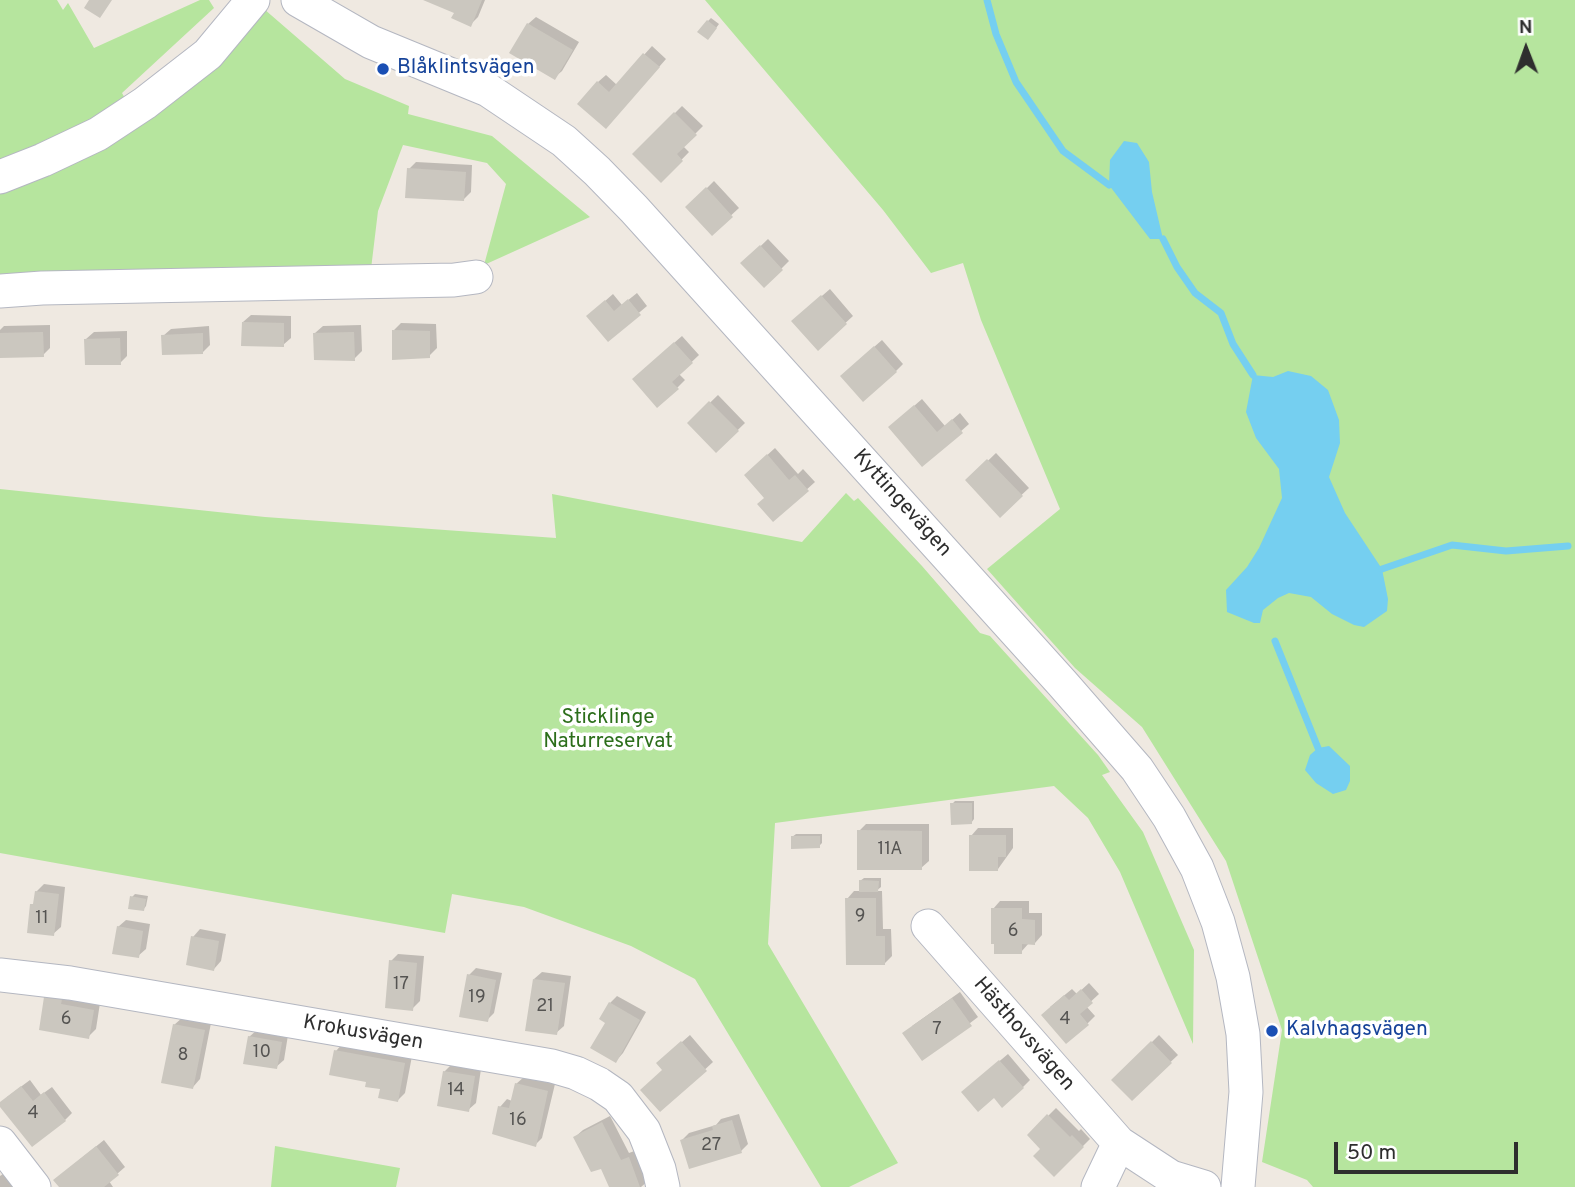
<!DOCTYPE html>
<meta charset="utf-8">
<style>
body{margin:0}
#map{position:relative;width:1575px;height:1187px;overflow:hidden;background:#efe9e1;font-family:Overpass,sans-serif}
canvas{display:block}
.north{position:absolute;left:1491px;top:14px;width:70px;height:70px;-webkit-text-stroke:5px #fff;paint-order:stroke;rotate:359deg;font-size:19px;font-weight:700;line-height:28px;text-align:center;color:#2e2e2e}
.north::after{content:'';display:block;margin:auto;width:24px;height:32px;background:#2e2e2e;clip-path:polygon(50% 0,100% 100%,50% 72%,0 100%)}
.scale{position:absolute;left:1334px;top:1142px;width:184px;height:32px;box-sizing:border-box;border:4px solid #2e2e2e;border-top:0;padding-left:9px;font-size:21px;line-height:24px;white-space:nowrap;color:#2e2e2e;-webkit-text-stroke:5px #fff;paint-order:stroke}
</style>
<div id="map">
<canvas width="1575" height="1187"></canvas>
<div class="north">N</div>
<div class="scale">50 m</div>
</div>
<script>
const g = document.querySelector('canvas').getContext('2d');
g.lineJoin = 'round';
function fill(path, color) {
  g.fillStyle = color;
  g.fill(path, 'evenodd');
}
function poly(rows) {
  const path = new Path2D();
  for (const r of rows) {
    path.moveTo(r[0], r[1]);
    for (let i = 2; i < r.length; i += 2) path.lineTo(r[i], r[i + 1]);
  }
  return path;
}
function trace(path, color, width, dash) {
  g.strokeStyle = color;
  g.lineWidth = width;
  g.lineCap = dash ? 'butt' : 'round';
  g.setLineDash(dash || []);
  g.stroke(path);
}
function label(font, color, halo, rows, align = 'center') {
  g.font = font + ' Overpass,sans-serif';
  g.lineWidth = 7;
  g.setLineDash([]);
  g.textBaseline = 'middle';
  g.strokeStyle = halo;
  g.fillStyle = color;
  for (const [text, x, y, turn = 0] of rows) {
    g.save();
    g.translate(x, y);
    g.rotate((+turn || 0) * Math.PI / 180);
    g.textAlign = isNaN(turn) ? turn : align;
    if (halo) g.strokeText(text, 0, 0);
    g.fillText(text, 0, 0);
    g.restore();
  }
}
const green = poly([
 [0,0,57,0,63,10,68,3,94,48,200,0,209,0,214,8,122,93,127,102,264,9,345,79,409,106,408,114,492,136,590,217,484,265,506,184,487,163,403,145,378,211,371,269,0,281],
 [705,0,1575,0,1575,1187,1313,1187,1307,1180,1262,1162,1282,1030,1226,861,1142,727,1075,668,987,569,1060,509,981,320,963,263,931,273,883,210],
 [0,489,265,517,556,538,552,494,802,542,846,493,854,501,858,498,922,566,980,633,990,636,1098,755,1110,772,1102,775,1143,832,1194,950,1193,1044,1120,872,1088,818,1054,786,775,823,768,944,898,1163,849,1187,821,1187,695,979,631,946,524,907,452,894,445,933,0,853],
 [275,1146,400,1168,396,1187,271,1187]
]);
const water = poly([
 [1124,141,1137,143,1149,162,1152,192,1163,239,1150,239,1109,185,1110,160],
 [1288,371,1311,376,1328,390,1339,420,1340,443,1329,477,1345,513,1382,569,1388,599,1387,611,1364,627,1354,625,1332,614,1311,597,1289,593,1278,598,1263,610,1260,623,1254,623,1227,612,1226,590,1247,567,1259,548,1282,498,1279,469,1256,438,1246,412,1253,375,1273,377],
 [1329,746,1350,766,1350,781,1346,790,1333,794,1316,783,1305,770,1310,755,1318,748]
]);
const shadow = poly([
 [429,0,485,0,478,17,470,25,456,12],
 [536,17,579,42,562,71,554,78,511,52,528,24],
 [711,18,719,24,711,35,708,21],
 [652,46,666,59,613,120,598,82,606,75,617,85],
 [682,106,703,126,683,146,689,152,661,181,634,154],
 [416,162,472,165,471,192,463,200,409,169],
 [714,181,739,208,712,233,688,207],
 [768,239,789,261,764,286,743,263],
 [830,289,853,316,818,348,801,314],
 [637,293,647,306,608,339,596,309,613,294,622,305],
 [251,315,291,316,291,338,283,345,243,322],
 [401,323,436,324,437,348,429,356,394,330],
 [50,325,50,348,43,355,0,356,0,330,4,326],
 [361,325,362,351,354,359,315,333,323,326],
 [209,326,210,345,202,353,163,336,171,329],
 [127,331,127,356,120,363,86,339,94,332],
 [682,336,699,355,679,374,685,380,677,388,642,371],
 [882,340,903,364,896,371,849,369],
 [718,395,745,423,716,451,689,423],
 [922,399,945,426,960,413,969,424,923,465,898,420],
 [775,448,798,474,803,469,815,482,773,520,753,468],
 [996,453,1029,488,1000,515,968,480],
 [955,801,974,801,974,819,971,823,952,804],
 [866,824,929,824,929,861,921,868,859,831],
 [978,828,1013,828,1013,848,998,869,971,836],
 [796,834,822,834,822,843,819,846,792,837],
 [864,878,881,878,881,887,876,891,882,891,883,929,891,929,892,956,885,963,847,899,854,891,860,891,860,881],
 [44,884,65,887,61,927,53,934,36,892],
 [135,894,148,896,146,906,143,910,132,897],
 [1000,901,1029,901,1029,913,1042,913,1042,935,1035,943,1029,943,1021,952,996,942,993,909],
 [126,920,150,924,146,949,138,956,118,927],
 [200,929,226,934,221,961,214,969,193,937],
 [398,954,424,956,420,1001,412,1009,391,961],
 [476,968,502,973,494,1013,487,1020,469,975],
 [542,972,571,976,564,1026,556,1033,534,979],
 [1089,983,1099,994,1086,1006,1095,1016,1087,1024,1050,1007,1072,989,1077,994],
 [53,990,100,1003,96,1029,88,1037,46,997],
 [960,992,978,1017,923,1059,912,1026],
 [617,996,646,1012,623,1053,616,1061,607,1022,610,1003],
 [182,1018,211,1023,200,1079,193,1087,174,1025],
 [257,1030,288,1035,284,1060,276,1067,249,1037],
 [690,1035,713,1062,661,1110,666,1056],
 [1159,1035,1178,1055,1132,1098,1114,1080],
 [343,1043,412,1056,405,1093,398,1100,368,1081,336,1051],
 [1008,1054,1030,1080,1023,1087,994,1096,971,1085],
 [452,1064,481,1069,476,1103,468,1110,444,1072],
 [524,1077,555,1084,542,1138,535,1145,514,1140,500,1107,507,1099,512,1101,516,1084],
 [30,1080,41,1095,52,1087,72,1113,65,1120,7,1097],
 [1056,1108,1079,1131,1081,1129,1090,1139,1054,1175,1043,1149,1029,1135],
 [739,1114,748,1144,741,1151,682,1140,689,1133,716,1125,721,1119],
 [610,1116,629,1153,637,1150,648,1181,641,1187,611,1187,602,1166,575,1137,583,1130],
 [104,1140,125,1167,109,1181,113,1187,61,1187,63,1173],
 [3,1174,13,1187,0,1187,0,1176]
]);
const stream = poly([
 [987,0,996,34,1016,82,1063,151,1109,185],
 [1163,239,1177,267,1195,293,1221,313,1233,344,1253,375],
 [1382,569,1452,545,1506,551,1568,546],
 [1275,641,1318,748]
]);
const building = poly([
 [89,0,112,0,100,18,84,8],
 [423,0,482,0,471,27,451,18,454,13],
 [707,20,717,28,708,40,697,32],
 [527,23,573,50,555,80,509,53],
 [643,53,660,67,606,129,577,104,597,81,609,92],
 [674,112,697,135,677,154,683,161,661,183,632,154],
 [407,168,466,172,464,201,405,198],
 [706,187,733,217,712,236,685,207],
 [760,245,783,270,764,288,740,263],
 [821,295,847,324,818,351,791,321],
 [628,299,641,315,608,342,586,316,605,300,614,311],
 [242,322,284,323,284,347,241,346],
 [392,330,430,331,430,358,392,360],
 [43,332,44,357,0,358,0,333],
 [354,332,355,361,314,360,313,333],
 [203,333,203,354,162,355,161,335],
 [120,338,121,365,85,365,84,339],
 [674,342,693,363,672,382,679,389,657,408,632,379],
 [874,346,897,372,863,402,840,376],
 [709,401,739,431,716,453,687,423],
 [914,405,937,432,952,419,963,433,922,467,888,427],
 [767,454,789,480,795,475,809,491,773,522,757,504,764,498,744,475],
 [987,459,1023,496,1000,518,965,480],
 [950,803,972,803,972,824,951,825],
 [857,830,922,831,922,870,857,870],
 [969,835,1006,835,1006,857,998,857,998,871,969,871],
 [791,836,820,836,820,848,791,849],
 [859,880,879,881,878,892,859,892],
 [35,891,59,894,54,936,27,933,30,904,33,904],
 [130,896,146,899,144,911,128,909],
 [845,898,876,898,876,936,885,936,885,965,846,965],
 [991,908,1022,908,1022,919,1035,920,1035,945,1022,944,1022,954,994,954,994,944,991,944],
 [117,926,143,931,139,958,112,954],
 [191,936,219,941,214,971,186,965],
 [389,960,417,963,413,1011,385,1008],
 [467,974,496,980,488,1022,459,1017],
 [533,979,565,983,557,1035,525,1031],
 [1081,989,1093,1003,1080,1014,1089,1025,1066,1044,1041,1015,1064,995,1069,1000],
 [44,997,62,999,61,1004,94,1010,89,1039,39,1030],
 [952,998,972,1026,922,1061,902,1033],
 [609,1002,640,1020,616,1063,590,1048,605,1023,599,1019],
 [173,1024,205,1030,193,1089,161,1083],
 [248,1036,282,1042,277,1069,243,1064],
 [681,1041,707,1071,660,1112,640,1090,662,1070,656,1063],
 [1151,1041,1172,1063,1132,1101,1111,1080],
 [334,1050,405,1063,398,1102,378,1098,380,1089,365,1087,366,1082,329,1075],
 [999,1060,1024,1088,1002,1108,994,1098,978,1112,961,1092],
 [443,1071,475,1076,469,1112,437,1106],
 [515,1083,548,1091,536,1147,492,1134,498,1106,509,1108],
 [21,1086,33,1101,44,1092,66,1121,32,1147,0,1107,0,1102],
 [1047,1114,1070,1137,1072,1135,1084,1147,1054,1177,1033,1156,1040,1149,1027,1135],
 [732,1120,742,1153,689,1169,680,1140,713,1130,712,1126],
 [602,1122,621,1160,629,1157,640,1187,609,1187,601,1169,591,1172,573,1137],
 [96,1146,119,1175,104,1187,59,1187,53,1180]
]);
const minor = poly([
 [298,0,371,42,488,90,564,141,597,171,634,209,1062,683,1137,769,1169,817,1197,868,1218,922,1233,977,1243,1034,1246,1092,1238,1187],
 [0,177,43,160,98,134,145,103,208,54,253,0],
 [0,291,42,288,454,280,476,277],
 [928,926,1119,1143],
 [0,975,70,983,552,1066,576,1073,599,1084,618,1097,644,1131,659,1169,663,1187],
 [0,1143,34,1187],
 [1098,1187,1119,1143,1171,1177,1204,1187]
]);
const markers = [
 [383,69,7,"#1a4fb4"],
 [1272,1031,7,"#1a4fb4"]
];
const numberNames = [
 ["11A",890,850],
 ["9",860,917],
 ["11",42,919],
 ["6",1013,932],
 ["17",401,985],
 ["19",477,998],
 ["21",545,1007],
 ["6",66,1020],
 ["4",1065,1020],
 ["7",937,1030],
 ["10",262,1053],
 ["8",183,1056],
 ["14",456,1091],
 ["4",33,1114],
 ["16",518,1121],
 ["27",711,1146]
];
const transitNames = [
 ["Blåklintsvägen",397,69],
 ["Kalvhagsvägen",1286,1031]
];
const streetNames = [
 ["Kyttingevägen",901,504,48],
 ["Krokusvägen",363,1034,10],
 ["Hästhovsvägen",1023,1035,49]
];
const parkNames = [
 ["Sticklinge",608,719],
 ["Naturreservat",608,743]
];
fill(green, '#b6e59e');
fill(water, '#75cff0');
fill(shadow, '#0003');
trace(stream, '#75cff0', 7);
fill(building, '#cbc7bf');
trace(minor, '#b4b7c1', 35);
trace(minor, '#fff', 33);
for (const [x, y, r, color] of markers) {
  const dot = new Path2D();
  dot.arc(x, y, r, 0, 2 * Math.PI);
  g.fillStyle = color;
  g.fill(dot);
  trace(dot, '#fff', 2.5);
}
label('18px', '#555452', null, numberNames);
label('21px', '#164399', '#fff', transitNames, 'left');
label('21px', '#2e2e2e', '#fff', streetNames);
label('21px', '#2c6e1b', '#fff', parkNames);
</script>
